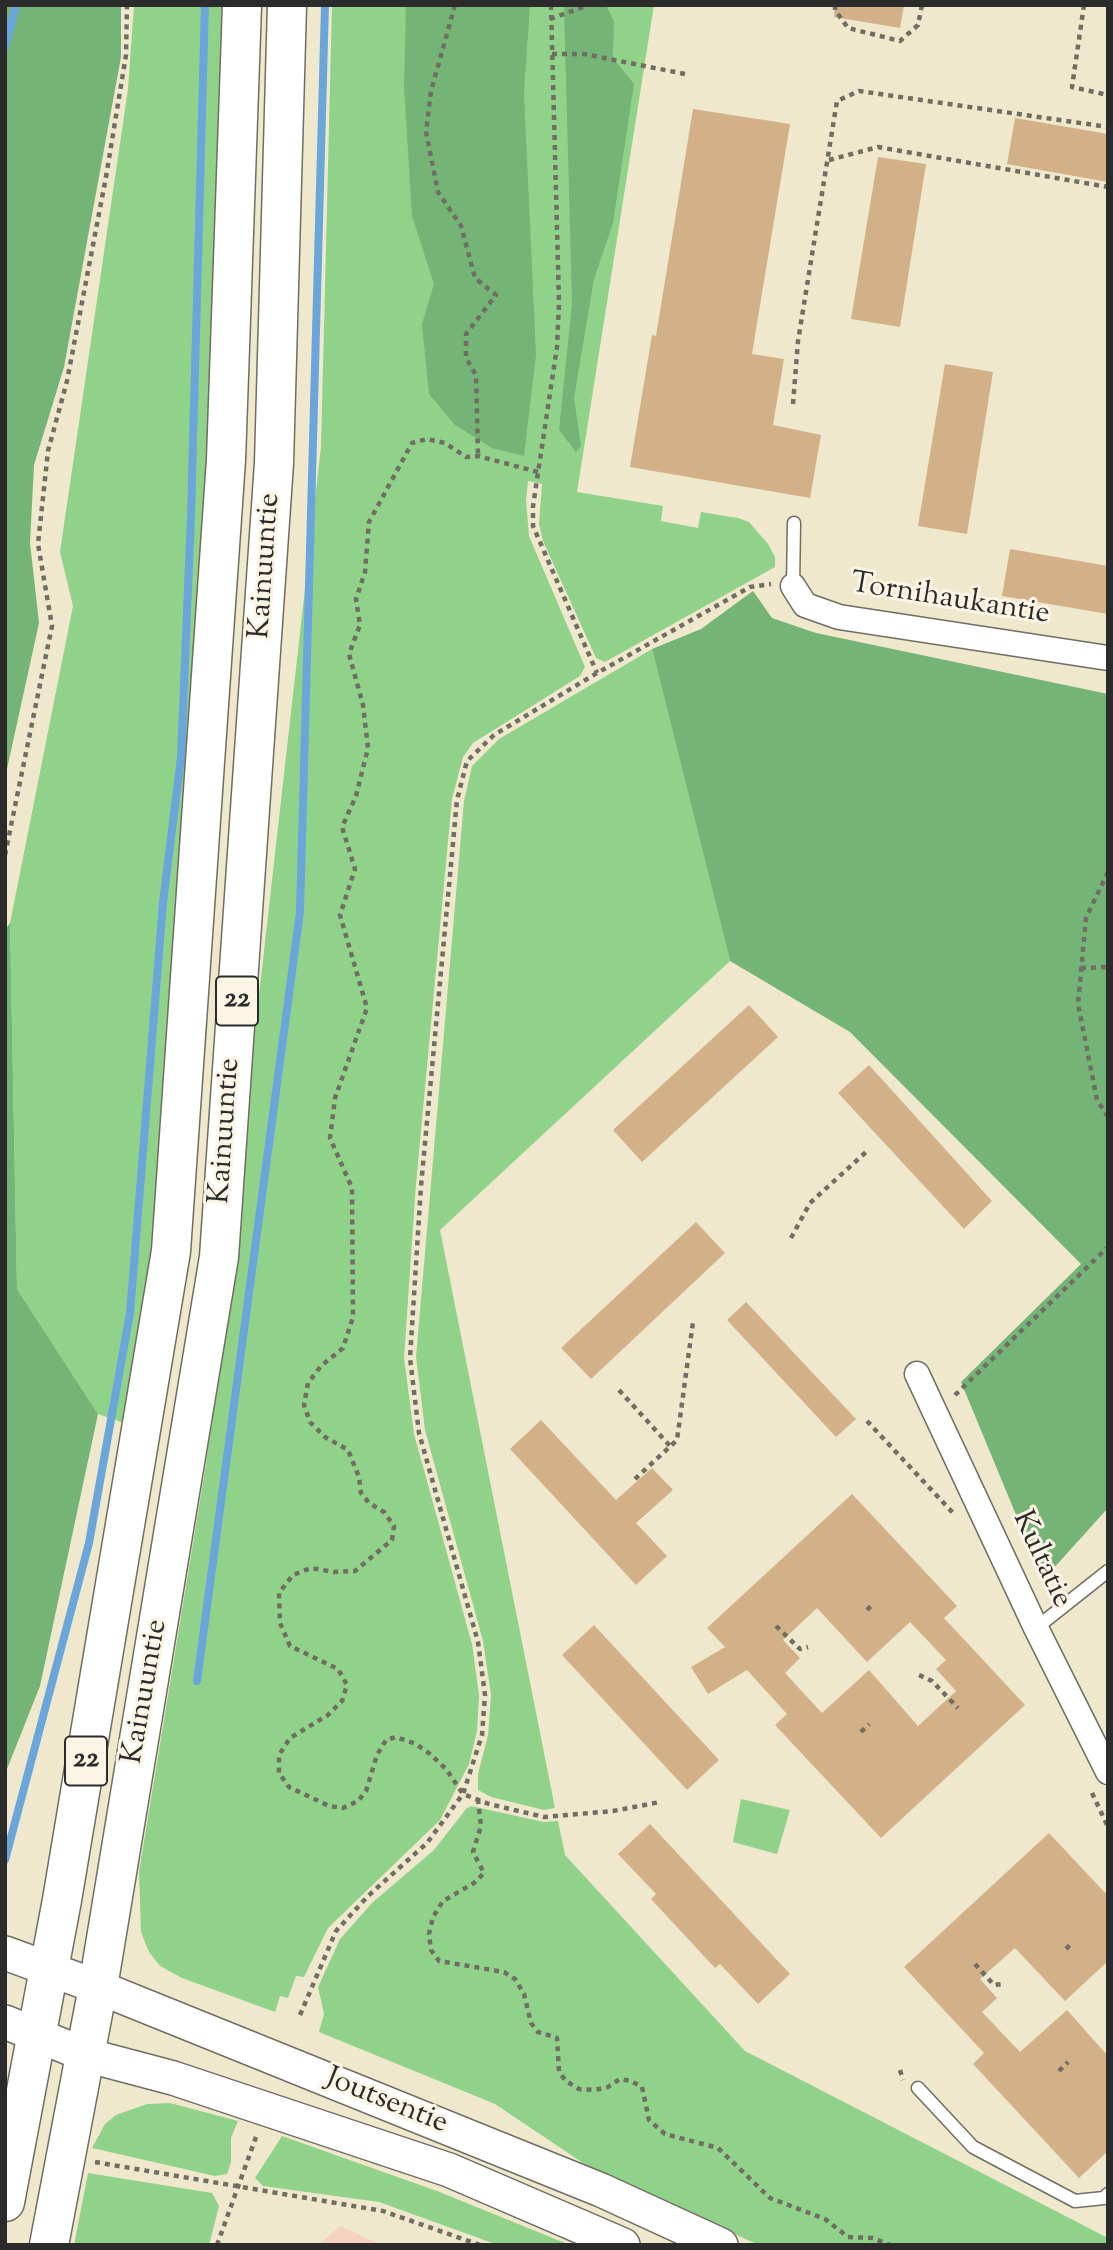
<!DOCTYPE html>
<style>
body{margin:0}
#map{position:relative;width:1113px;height:2250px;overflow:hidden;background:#efe8cc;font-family:"Sorts Mill Goudy",serif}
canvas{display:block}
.frame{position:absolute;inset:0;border:7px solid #2b2b2b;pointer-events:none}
</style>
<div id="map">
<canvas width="1113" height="2250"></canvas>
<div class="frame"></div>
</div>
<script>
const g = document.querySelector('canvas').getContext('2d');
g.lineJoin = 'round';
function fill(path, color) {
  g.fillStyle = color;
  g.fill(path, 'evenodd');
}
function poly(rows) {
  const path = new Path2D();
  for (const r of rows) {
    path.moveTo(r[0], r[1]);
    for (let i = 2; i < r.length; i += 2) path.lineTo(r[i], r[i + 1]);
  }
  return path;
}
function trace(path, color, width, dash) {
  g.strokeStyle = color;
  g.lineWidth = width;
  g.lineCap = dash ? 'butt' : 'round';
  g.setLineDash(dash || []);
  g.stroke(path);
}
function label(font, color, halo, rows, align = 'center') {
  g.font = font + ' "Sorts Mill Goudy",serif';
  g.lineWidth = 6;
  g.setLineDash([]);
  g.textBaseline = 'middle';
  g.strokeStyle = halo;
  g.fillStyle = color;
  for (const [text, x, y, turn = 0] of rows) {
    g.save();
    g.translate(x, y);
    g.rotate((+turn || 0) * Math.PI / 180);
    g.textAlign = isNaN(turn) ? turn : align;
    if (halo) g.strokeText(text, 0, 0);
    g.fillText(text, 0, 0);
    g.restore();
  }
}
const built = poly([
 [340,2226,382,2245,319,2245]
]);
const green = poly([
 [134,5,230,5,214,537,169,1149,130,1425,98,1414,17,1289,10,923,73,606,60,552,128,89],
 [332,5,654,5,577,492,663,506,661,521,698,528,701,512,738,518,749,522,768,544,775,557,775,567,605,662,596,658,543,541,539,524,542,484,528,481,526,500,529,536,585,667,580,676,473,743,463,757,452,799,416,1184,404,1358,414,1434,472,1644,479,1695,477,1731,469,1764,440,1820,328,1928,304,1977,296,1976,288,1998,280,1996,275,2012,182,1978,160,1966,149,1952,141,1932,139,1872,206,1464,321,447],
 [652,649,730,961,440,1230,555,1808,544,1810,491,1797,478,1790,478,1774,488,1735,491,1695,483,1641,425,1430,416,1357,464,801,472,766,499,739],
 [741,1799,790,1810,777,1854,733,1842],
 [471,1806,544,1822,558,1821,565,1855,745,2051,1108,2238,1108,2245,759,2245,601,2175,495,2104,319,2032,324,2014,318,1987,340,1939,373,1902,434,1850,466,1809],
 [170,2103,238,2121,231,2138,231,2162,227,2174,215,2176,92,2148,105,2124,116,2115,147,2104],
 [282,2136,437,2191,570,2245,498,2245,379,2202,263,2186,255,2178],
 [88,2173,212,2193,219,2206,209,2245,74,2245]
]);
const forest = poly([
 [5,5,121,5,121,57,64,367,34,465,30,543,39,623,5,778],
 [406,5,530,5,524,93,536,355,524,456,492,448,455,425,429,394,422,324,434,284,412,216,404,86],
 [564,5,606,5,614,22,613,58,634,84,613,223,594,279,574,398,581,446,576,452,559,430,572,304],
 [753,591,772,618,816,633,1108,694,1108,1508,1043,1580,961,1382,1081,1264,850,1032,730,961,652,649,701,629],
 [10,923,17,1289,98,1414,40,1686,5,1774,5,930]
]);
const stream = poly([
 [5,48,16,5],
 [197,1681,300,912,325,5],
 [5,1860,89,1543,130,1313,163,903,181,757,191,515,205,5]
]);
const building = poly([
 [835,5,904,5,900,28,834,17],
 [693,109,790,124,752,354,784,359,773,425,821,435,810,498,630,467,652,335,656,336],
 [1015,118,1108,134,1108,182,1007,164],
 [878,157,926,164,900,327,851,319],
 [945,364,993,372,967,534,918,526],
 [1010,549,1108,566,1108,614,1002,596],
 [749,1005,778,1037,642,1162,613,1130],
 [869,1065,992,1201,964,1229,838,1093],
 [696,1222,725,1253,591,1379,561,1348],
 [746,1302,856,1419,836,1437,727,1320],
 [541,1420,616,1500,652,1468,673,1490,636,1523,667,1556,636,1585,510,1449],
 [852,1494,957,1606,944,1618,1025,1705,881,1838,775,1725,787,1714,747,1670,708,1694,691,1667,725,1647,707,1628],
 [817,1608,867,1662,910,1622,946,1660,936,1669,956,1691,918,1726,869,1670,822,1713,785,1673,800,1658,783,1640],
 [594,1625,719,1760,687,1790,562,1655],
 [650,1824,790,1974,758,2004,720,1964,715,1968,651,1899,656,1894,618,1854],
 [1049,1833,1108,1896,1108,1961,1065,2001,1015,1948,980,1979,997,1998,982,2012,1020,2052,1067,2010,1108,2056,1108,2151,1079,2178,973,2064,984,2053,904,1967]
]);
const path = poly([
 [455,5,431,91,426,132,438,192,461,226,475,278,496,295,466,334,466,358,476,375,478,456],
 [551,5,559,303,557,347,533,506,533,526,597,673],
 [835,5,835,10,848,28,900,41,918,25,922,5],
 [1084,5,1072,87,1108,95],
 [550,19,589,5],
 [552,54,584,54,685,74],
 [829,160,878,147,1108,187],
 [793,404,798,341,837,101,859,91,1108,127],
 [538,472,478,456,466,457,445,443,427,439,412,443,369,522,365,572,356,599,360,625,349,654,363,705,368,748,356,796,342,827,355,869,340,915,367,1008,335,1098,330,1138,352,1188,353,1317,343,1348,321,1366,308,1383,304,1405,310,1422,325,1437,348,1450,359,1477,361,1493,369,1503,384,1512,394,1526,392,1540,355,1571,334,1572,311,1568,293,1575,279,1593,280,1623,290,1646,338,1669,347,1685,342,1701,328,1715,290,1738,279,1755,279,1773,289,1787,329,1806,343,1808,358,1801,366,1791,377,1755,386,1740,396,1737,416,1744,430,1754,446,1769,463,1794,489,1804,544,1817,613,1811,660,1802],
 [5,855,52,626,38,544,48,451,67,381,106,177,126,55,127,5],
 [1108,872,1086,918,1078,1004,1097,1100,1108,1117],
 [1081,968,1108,967],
 [791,1238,810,1203,866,1152],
 [619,1390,670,1446],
 [955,1395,1108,1247],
 [867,1421,954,1514],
 [635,1479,677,1440,693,1322],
 [867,1610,874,1603],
 [776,1626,800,1649,808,1647],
 [919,1675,932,1681,958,1708],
 [861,1732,869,1724],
 [1092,1793,1108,1827],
 [478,1799,481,1826,473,1852,484,1873,474,1883,443,1901,433,1917,429,1934,431,1950,439,1961,504,1972,515,1979,524,1994,531,2023,538,2032,557,2038,559,2072,566,2081,579,2089,594,2090,608,2087,620,2079,631,2081,642,2087,649,2120,665,2134,718,2148,770,2198,825,2219,848,2237,873,2238,890,2245],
 [1066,1949,1072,1943],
 [975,1964,994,1985,1002,1984],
 [300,2015,336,1931,368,1896,427,1843,463,1794,482,1735,485,1695,478,1642,419,1433,410,1358,421,1186,457,800,467,761,494,735,597,673,750,587,771,584],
 [900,2070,903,2080],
 [1059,2071,1068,2062],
 [95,2162,383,2211,480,2245],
 [217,2245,256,2137]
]);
const lane = poly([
 [793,586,794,523],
 [1036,1628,1108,1571],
 [918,2088,973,2147,1075,2201,1104,2198,1108,2194]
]);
const street = poly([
 [793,586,805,605,839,617,1108,658],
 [917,1374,1036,1628,1108,1772]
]);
const secondary = poly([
 [5,1953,98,1987,601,2190,721,2245],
 [5,2022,86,2055,173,2078,449,2170,623,2245]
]);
const highway = poly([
 [5,2202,62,1900,171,1251,226,460,242,5],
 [49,2245,98,1987,219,1257,274,463,287,5]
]);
const shields = [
 [237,1001,42],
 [86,1761,42]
];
const shieldNames = [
 ["22",237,1001],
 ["22",86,1761]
];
const streetNames = [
 ["Kainuuntie",267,566,-86],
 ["Tornihaukantie",950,601,9],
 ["Kainuuntie",227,1131,-86],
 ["Kultatie",1040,1560,65],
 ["Kainuuntie",147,1692,-80],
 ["Joutsentie",386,2103,22]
];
fill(built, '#f4d3c1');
fill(green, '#91d28a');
fill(forest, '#74b476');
trace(stream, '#6ba6db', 8);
fill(building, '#d2b189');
trace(lane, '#706d63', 15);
trace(street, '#706d63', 27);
trace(secondary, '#706d63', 36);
trace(highway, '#706d63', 41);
trace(path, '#706d63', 4.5, [5, 5]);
trace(lane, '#fff', 12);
trace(street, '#fff', 24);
trace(secondary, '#fff', 33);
trace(highway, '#fff', 38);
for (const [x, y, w] of shields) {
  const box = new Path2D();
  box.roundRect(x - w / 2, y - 24.5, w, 49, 5);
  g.fillStyle = '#fcf5e5';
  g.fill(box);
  trace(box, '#2b2b2b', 2);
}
label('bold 28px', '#2b2b2b', null, shieldNames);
label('30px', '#2b2b2b', '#fcf5e5', streetNames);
</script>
